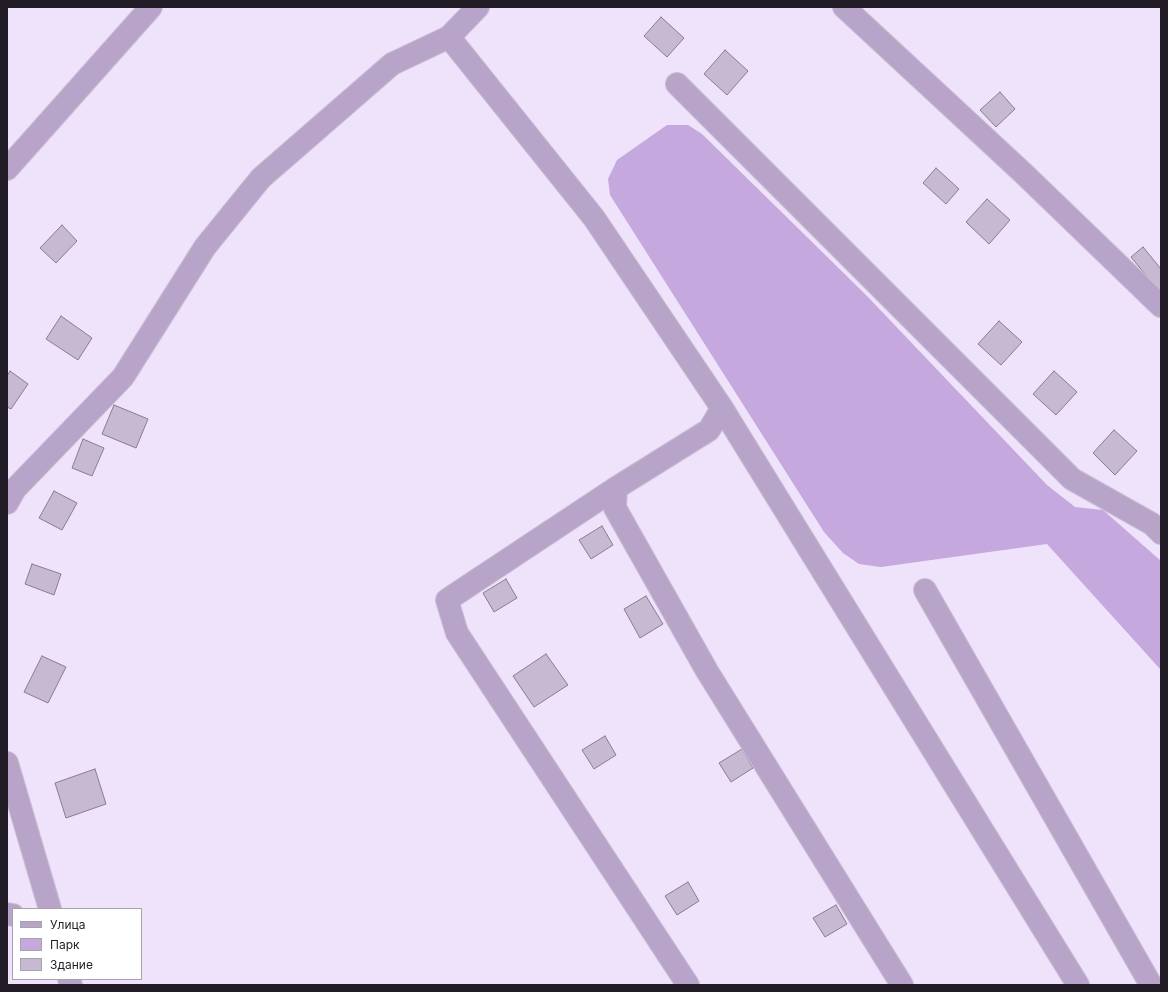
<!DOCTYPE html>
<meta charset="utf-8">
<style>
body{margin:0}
#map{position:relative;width:1168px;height:992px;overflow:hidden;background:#efe2fb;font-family:Inter,sans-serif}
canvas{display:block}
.frame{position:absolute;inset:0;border:8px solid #211c25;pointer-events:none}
.legend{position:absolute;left:12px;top:908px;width:130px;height:72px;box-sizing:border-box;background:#fff;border:1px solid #a6a4a8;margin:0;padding:5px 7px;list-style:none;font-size:12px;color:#211c25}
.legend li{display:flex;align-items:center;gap:8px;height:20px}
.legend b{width:20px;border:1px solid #a6a4a8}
</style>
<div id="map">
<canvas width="1168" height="992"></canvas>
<div class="frame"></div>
<ul class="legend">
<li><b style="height:5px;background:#b8a4c9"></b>Улица</li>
<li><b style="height:11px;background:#c5a8dd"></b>Парк</li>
<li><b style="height:11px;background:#c6b9d1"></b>Здание</li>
</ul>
</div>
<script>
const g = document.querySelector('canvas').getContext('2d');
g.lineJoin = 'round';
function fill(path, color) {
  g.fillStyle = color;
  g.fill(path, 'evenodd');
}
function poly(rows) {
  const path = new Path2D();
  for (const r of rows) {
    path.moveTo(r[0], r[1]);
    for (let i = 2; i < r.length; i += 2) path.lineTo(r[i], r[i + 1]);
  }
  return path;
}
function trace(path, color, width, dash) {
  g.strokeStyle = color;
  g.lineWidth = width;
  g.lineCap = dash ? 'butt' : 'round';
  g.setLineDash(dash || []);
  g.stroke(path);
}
const green = poly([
 [667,125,688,125,702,134,866,295,1047,485,1075,507,1103,510,1161,561,1161,670,1047,544,881,567,859,564,843,553,824,532,610,195,608,179,617,160]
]);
const building = poly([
 [661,17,684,38,667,57,644,36,661,17],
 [725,50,748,71,727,95,704,74,725,50],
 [1000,92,1015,109,996,127,980,110,1000,92],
 [936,168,959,189,946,204,923,183,936,168],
 [987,199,1010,220,989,244,966,222,987,199],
 [62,225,77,241,56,263,40,248,62,225],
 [1143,247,1161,269,1161,294,1131,257,1143,247],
 [61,316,92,338,78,360,46,339,61,316],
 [999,321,1022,342,1001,365,978,344,999,321],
 [10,371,28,384,11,409,7,407,7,376,10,371],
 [1054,371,1077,392,1056,415,1033,394,1054,371],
 [114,405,148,419,136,448,102,434,114,405],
 [1114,430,1137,451,1115,475,1093,453,1114,430],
 [83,439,104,448,92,476,72,468,83,439],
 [54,491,77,503,62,530,39,518,54,491],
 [602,526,613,545,591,559,579,540,602,526],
 [32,564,61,574,54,595,25,584,32,564],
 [506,579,517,598,494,612,483,593,506,579],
 [646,596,663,624,640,638,624,609,646,596],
 [546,654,568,685,534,707,513,676,546,654],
 [42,656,66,667,48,703,24,692,42,656],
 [605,736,616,755,594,769,582,750,605,736],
 [742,749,753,768,731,782,719,763,742,749],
 [95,769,106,804,66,818,55,783,95,769],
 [688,882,699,901,677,915,665,896,688,882],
 [836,905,847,924,825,937,813,918,836,905]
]);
const minor = poly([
 [844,7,1022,172,1161,306],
 [449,37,594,218,722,408,1078,985],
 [677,84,1072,479,1152,524,1161,533],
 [7,169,151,7],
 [616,488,615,508,707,671,902,985],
 [7,503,15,489,123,377,205,247,261,178,392,64,449,37,478,7],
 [925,590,1151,985],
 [7,763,50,909],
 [7,914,13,915],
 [69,979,71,985],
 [688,985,457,633,447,600,616,488,709,430,722,408]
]);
fill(green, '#c5a8dd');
fill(building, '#c6b9d1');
trace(building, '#887c92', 1);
trace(minor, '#cabed4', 24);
trace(minor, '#b8a4c9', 22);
</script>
